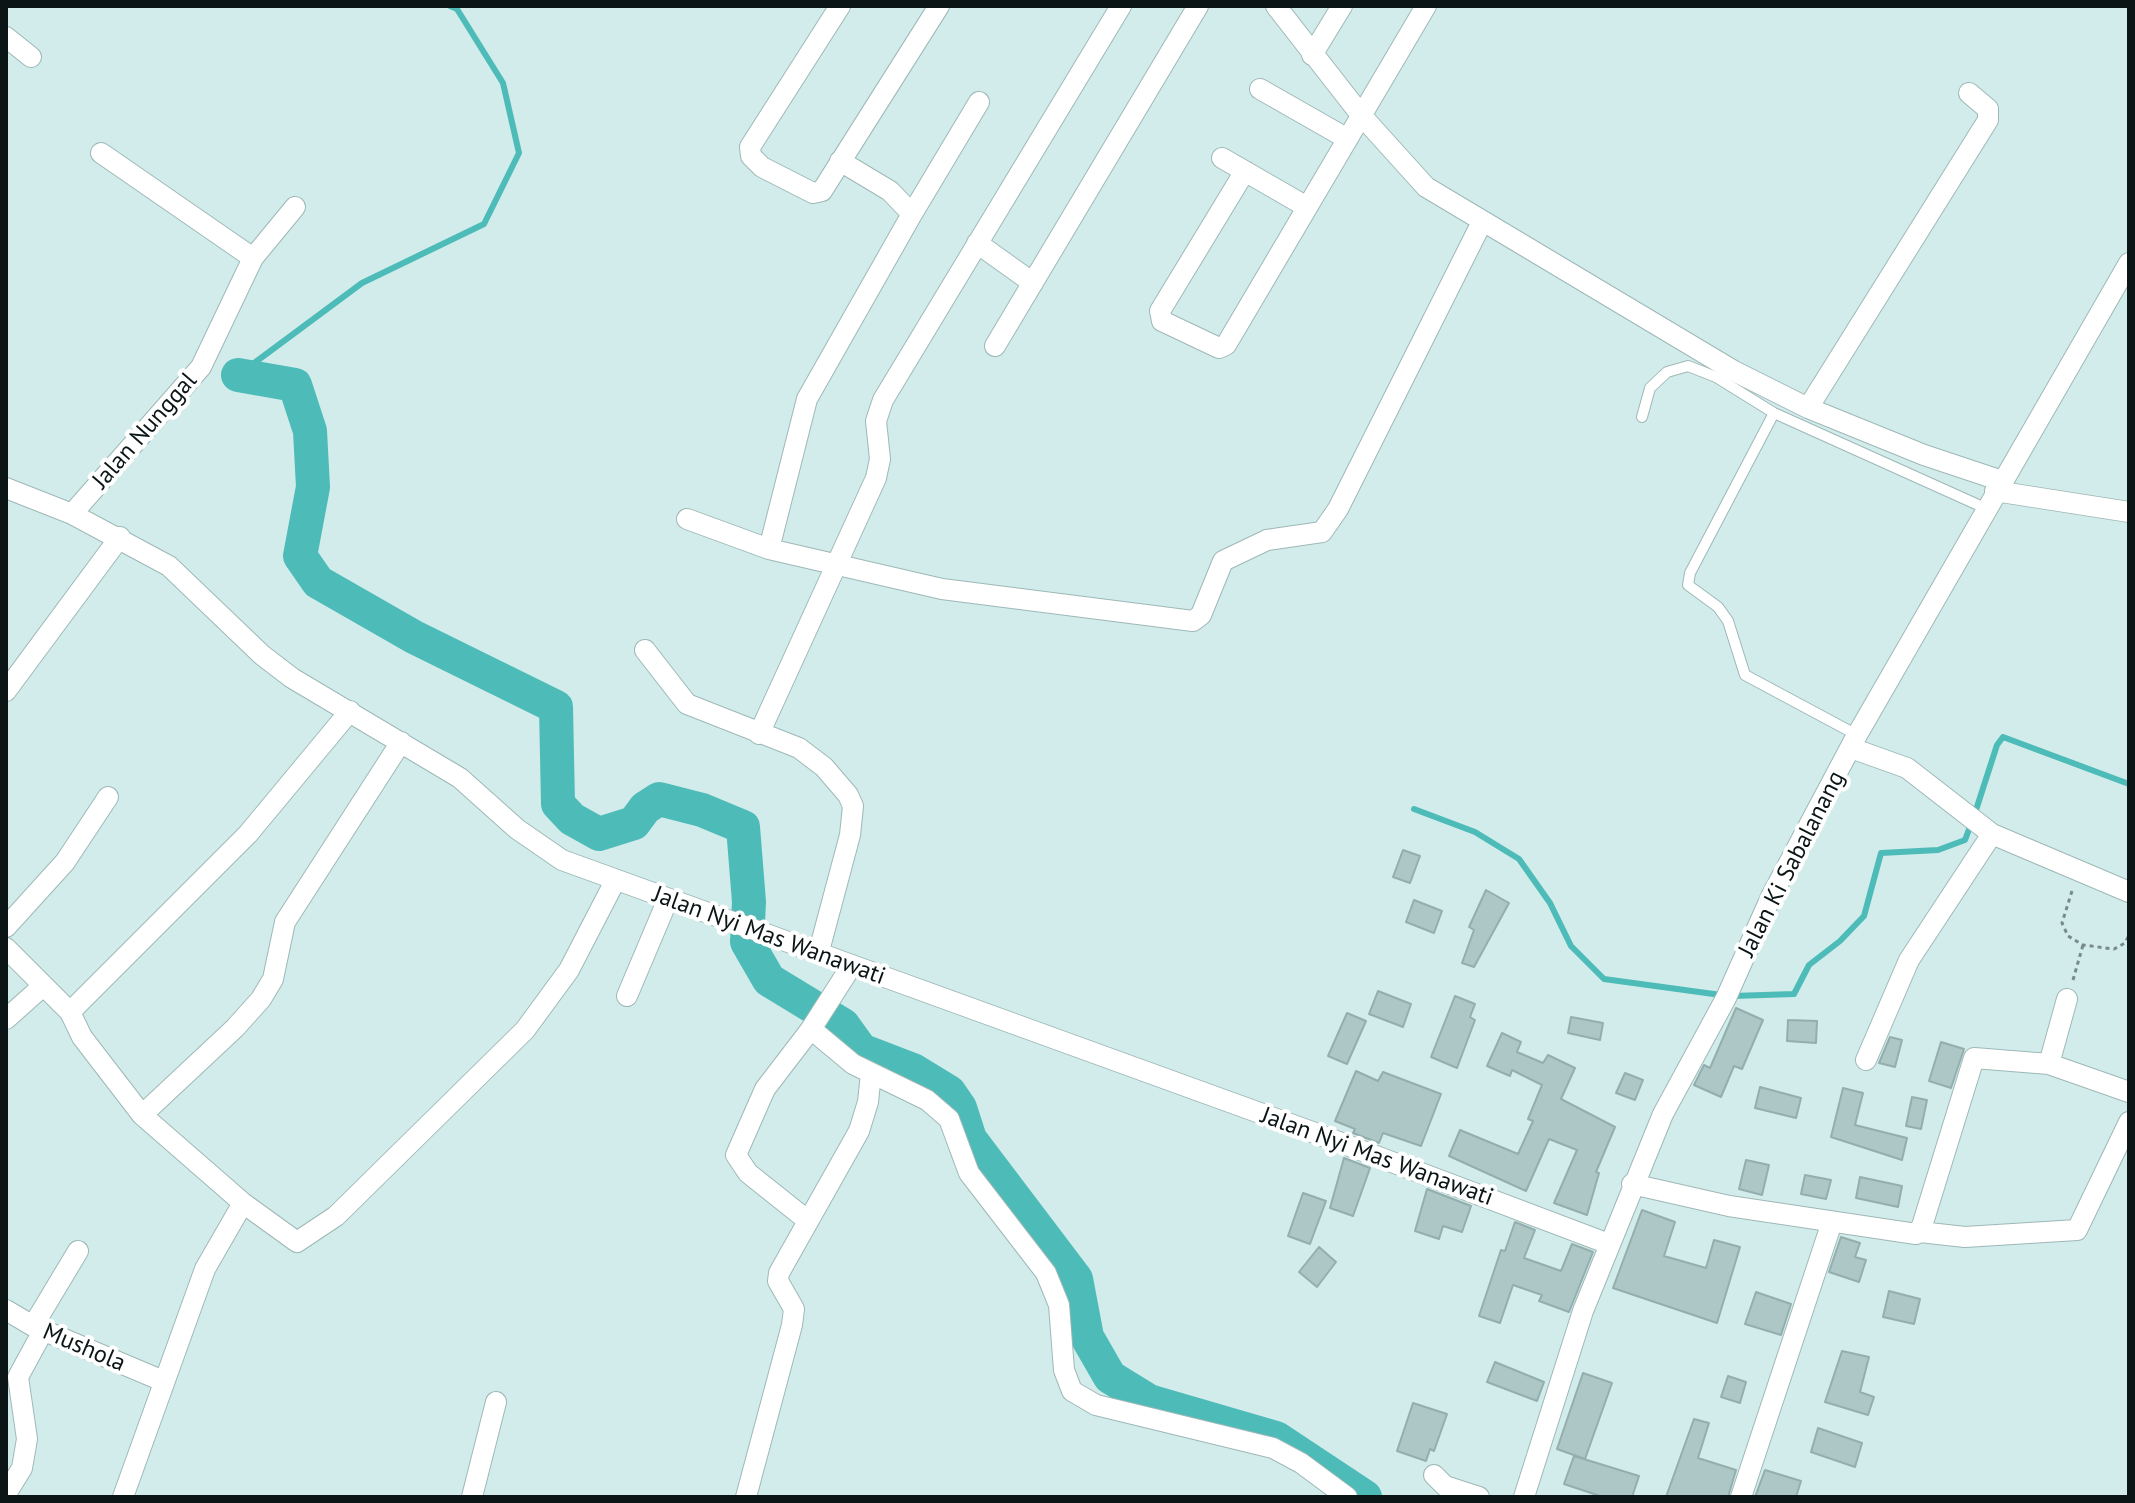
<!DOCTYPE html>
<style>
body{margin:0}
#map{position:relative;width:2135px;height:1503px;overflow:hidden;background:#d1eceb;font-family:"PT Sans",sans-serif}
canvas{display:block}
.frame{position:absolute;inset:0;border:8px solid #0c1515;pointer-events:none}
</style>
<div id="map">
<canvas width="2135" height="1503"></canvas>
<div class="frame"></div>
</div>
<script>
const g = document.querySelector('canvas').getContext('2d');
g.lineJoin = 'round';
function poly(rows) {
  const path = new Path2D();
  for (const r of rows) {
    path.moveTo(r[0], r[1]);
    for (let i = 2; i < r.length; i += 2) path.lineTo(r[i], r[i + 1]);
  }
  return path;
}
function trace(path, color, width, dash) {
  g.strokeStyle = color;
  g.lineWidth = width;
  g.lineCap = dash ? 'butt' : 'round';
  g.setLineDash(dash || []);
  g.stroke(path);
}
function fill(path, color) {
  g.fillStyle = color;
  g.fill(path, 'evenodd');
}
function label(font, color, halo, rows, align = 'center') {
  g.font = font + ' "PT Sans",sans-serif';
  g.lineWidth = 8;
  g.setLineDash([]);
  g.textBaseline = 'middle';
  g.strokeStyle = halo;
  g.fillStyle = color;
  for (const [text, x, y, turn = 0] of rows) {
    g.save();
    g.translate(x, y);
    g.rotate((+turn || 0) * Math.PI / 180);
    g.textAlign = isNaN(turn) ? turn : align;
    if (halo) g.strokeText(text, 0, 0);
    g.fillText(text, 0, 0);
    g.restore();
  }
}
const stream = poly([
 [238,375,362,283,484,224,519,153,503,83,457,9,450,6],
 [1414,809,1475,832,1519,859,1550,903,1571,946,1604,979,1721,995],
 [1975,813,1997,745,2003,737,2129,784],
 [1733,996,1794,994,1809,965,1840,941,1864,916,1881,853,1938,850,1965,840,1971,824]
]);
const river = poly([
 [238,375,295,385,310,431,313,487,300,556,318,582,414,637,556,707,558,804,572,819,599,834,634,823,645,808,659,799,702,810,743,827,749,902,747,942,769,980,843,1025,861,1050,913,1070,949,1092,960,1108,970,1139,1076,1279,1087,1337,1110,1377,1149,1401,1276,1438,1365,1497]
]);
const building = poly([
 [1403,850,1420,856,1410,883,1393,877,1403,850],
 [1486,890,1509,903,1474,967,1462,963,1474,930,1469,927,1486,890],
 [1414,900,1442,911,1434,933,1406,922,1414,900],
 [1378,991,1411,1004,1403,1027,1369,1014,1378,991],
 [1455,996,1475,1004,1470,1017,1475,1020,1457,1068,1431,1057,1455,996],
 [1736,1008,1763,1020,1742,1069,1734,1066,1721,1097,1694,1085,1704,1065,1710,1068,1736,1008],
 [1347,1013,1366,1021,1347,1064,1328,1056,1347,1013],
 [1571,1017,1603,1023,1600,1040,1568,1033,1571,1017],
 [1788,1020,1817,1021,1816,1043,1787,1041,1788,1020],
 [1502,1033,1521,1042,1517,1052,1543,1063,1548,1055,1575,1068,1561,1099,1615,1127,1596,1172,1599,1173,1587,1215,1554,1203,1577,1150,1549,1139,1526,1191,1449,1156,1460,1130,1518,1154,1533,1121,1528,1119,1542,1085,1512,1070,1510,1076,1487,1066,1502,1033],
 [1890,1037,1902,1040,1895,1067,1879,1063,1890,1037],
 [1941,1042,1964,1049,1951,1088,1929,1081,1941,1042],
 [1356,1071,1378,1081,1383,1072,1441,1094,1421,1146,1383,1133,1379,1143,1353,1133,1355,1129,1335,1121,1356,1071],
 [1625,1073,1643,1080,1635,1100,1616,1093,1625,1073],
 [1760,1087,1801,1098,1796,1118,1755,1108,1760,1087],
 [1843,1088,1863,1093,1855,1125,1907,1138,1902,1160,1831,1137,1843,1088],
 [1912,1097,1927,1100,1921,1129,1906,1126,1912,1097],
 [1344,1158,1370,1168,1353,1216,1330,1208,1344,1158],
 [1746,1160,1769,1165,1762,1195,1739,1189,1746,1160],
 [1805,1175,1831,1180,1826,1199,1801,1194,1805,1175],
 [1860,1177,1902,1186,1898,1207,1856,1198,1860,1177],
 [1427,1189,1471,1206,1462,1232,1443,1226,1439,1239,1415,1231,1427,1189],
 [1303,1193,1326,1201,1310,1244,1288,1236,1303,1193],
 [1642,1210,1675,1222,1664,1256,1706,1268,1714,1240,1740,1247,1717,1323,1613,1288,1642,1210],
 [1515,1222,1535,1230,1524,1258,1561,1271,1572,1244,1593,1252,1569,1312,1539,1301,1542,1295,1513,1285,1500,1323,1479,1316,1501,1250,1505,1251,1515,1222],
 [1841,1237,1860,1243,1855,1257,1866,1260,1859,1282,1829,1272,1841,1237],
 [1319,1247,1336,1262,1317,1287,1299,1272,1319,1247],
 [1889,1291,1920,1299,1914,1324,1883,1317,1889,1291],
 [1756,1292,1791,1304,1781,1335,1745,1324,1756,1292],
 [1842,1351,1869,1357,1860,1392,1874,1397,1868,1415,1825,1402,1842,1351],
 [1495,1362,1544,1382,1537,1401,1487,1382,1495,1362],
 [1583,1373,1612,1383,1585,1459,1557,1449,1583,1373],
 [1728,1376,1746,1382,1740,1403,1721,1397,1728,1376],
 [1413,1403,1447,1414,1434,1451,1430,1449,1426,1461,1397,1451,1413,1403],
 [1694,1419,1709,1423,1698,1458,1736,1470,1728,1497,1666,1497,1694,1419],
 [1818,1428,1862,1443,1855,1467,1811,1452,1818,1428],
 [1574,1456,1639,1476,1632,1497,1603,1497,1564,1484,1574,1456],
 [1765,1470,1801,1481,1796,1497,1755,1497,1765,1470]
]);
const path = poly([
 [2072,891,2062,923,2068,936,2083,945,2114,949,2125,943,2129,935],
 [2073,980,2083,945]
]);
const lane = poly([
 [1774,413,1690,573,1688,585,1718,607,1728,621,1745,675,1857,735],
 [1642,417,1650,388,1667,372,1688,366,1716,377,1774,413,1985,508]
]);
const street = poly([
 [840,6,750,147,751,156,762,167,813,193,822,191,939,6],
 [1276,6,1361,115,1426,187,1734,371,1808,408,1924,455,2002,481],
 [6,37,31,57],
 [1312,55,1342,6],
 [1260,89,1346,138],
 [101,153,253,258],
 [1222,158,1307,207],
 [1245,171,1160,311,1162,321,1219,348,1226,345,1426,6],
 [912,214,979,102],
 [977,243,1033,283],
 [995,346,1198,6],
 [1808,408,1988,120,1988,109,1969,93],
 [6,488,72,514,169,566,262,655,292,678,460,778,517,829,562,860,1315,1133,1609,1244],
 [1995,491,2129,512],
 [72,514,201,367,253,258,295,207],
 [687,519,769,549,942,589,1193,621,1201,615,1223,561,1267,540,1322,532,1338,509,1482,222],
 [769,549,807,399,912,214,890,191,840,161],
 [645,650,687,704,799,748,824,767,848,795,853,806,850,835,819,951],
 [6,691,120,537],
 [759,734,876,478,880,459,876,421,883,400,1121,6],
 [1851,748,1907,768,1992,834,2129,892],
 [6,927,65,862,108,797],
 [6,948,70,1012,82,1037,142,1115,243,1203,297,1242,336,1216,525,1030,569,970,615,881],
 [852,965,811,1029,853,1064,927,1100,949,1119,969,1173,1046,1273,1059,1305,1064,1370,1072,1391,1096,1405,1273,1448,1301,1463,1347,1497],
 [627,996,668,899],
 [70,1012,248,834,350,711],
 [6,1019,43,986],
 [1866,1060,1909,960,1992,834],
 [2049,1064,2067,999],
 [142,1115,235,1028,261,999,273,979,285,922,401,742],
 [1632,1184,1729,1206,1916,1234,1922,1226,1974,1058,2049,1064,2129,1092],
 [807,1220,748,1173,736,1155,765,1089,811,1029],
 [1920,1232,1965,1237,2077,1230,2129,1122],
 [6,1310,33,1326,163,1381],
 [33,1326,78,1251],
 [1434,1475,1445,1486,1479,1497],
 [6,1494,22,1468,27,1439,18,1377,43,1331],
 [123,1497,205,1269,243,1203],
 [472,1497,496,1402],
 [746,1497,792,1325,794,1309,778,1281,779,1273,859,1131,868,1102,871,1073],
 [1524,1497,1583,1311,1663,1114,1726,998,1771,897,1857,735,2129,263],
 [1741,1497,1832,1222]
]);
const streetNames = [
 ["Jalan Nunggal",145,431,-49],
 ["Jalan Ki Sabalanang",1792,864,-63],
 ["Jalan Nyi Mas Wanawati",769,936,20],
 ["Jalan Nyi Mas Wanawati",1377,1157,20],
 ["Mushola",84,1348,23]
];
trace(stream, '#4dbbb8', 6);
trace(river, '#4dbbb8', 34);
fill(building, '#acc7c6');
trace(building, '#94aead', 2);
trace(lane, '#9eb8b7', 12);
trace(street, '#9eb8b7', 22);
trace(path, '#788b8a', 3, [4, 4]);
trace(lane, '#fff', 10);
trace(street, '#fff', 20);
label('24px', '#0c1515', '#fff', streetNames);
</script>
